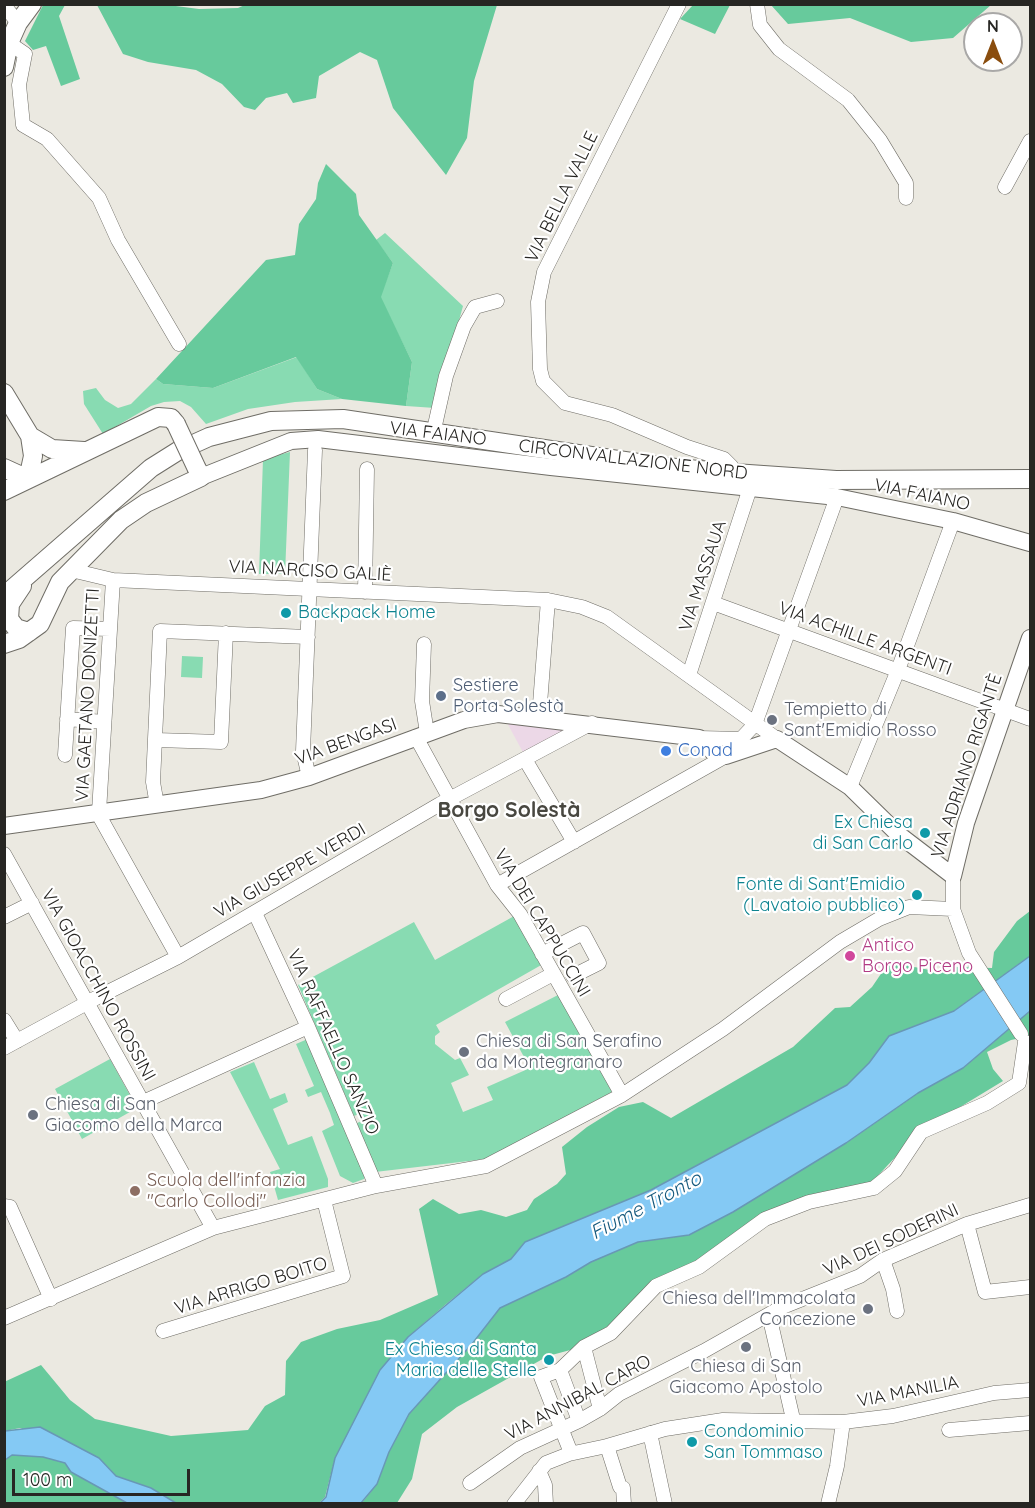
<!DOCTYPE html>
<meta charset="utf-8">
<style>
body{margin:0}
#map{position:relative;width:1035px;height:1508px;overflow:hidden;background:#ebe9e1;font-family:Quicksand,sans-serif}
canvas{display:block}
.frame{position:absolute;inset:0;border:6px solid #272623;pointer-events:none}
.north{position:absolute;left:963px;top:12px;width:60px;height:60px;box-sizing:border-box;background:#fff;border:2px solid #a9a8a7;border-radius:50%;rotate:0deg;font-size:16px;font-weight:700;line-height:24px;text-align:center;color:#272623}
.north::after{content:'';display:block;margin:auto;width:21px;height:27px;background:#8a4d0e;clip-path:polygon(50% 0,100% 100%,50% 72%,0 100%)}
.scale{position:absolute;left:12px;top:1469px;width:178px;height:27px;box-sizing:border-box;border:3px solid #272623;border-top:0;padding-left:8px;font-size:18px;line-height:21px;white-space:nowrap;color:#272623;-webkit-text-stroke:4px #fff;paint-order:stroke}
</style>
<div id="map">
<canvas width="1035" height="1508"></canvas>
<div class="frame"></div>
<div class="north">N</div>
<div class="scale">100 m</div>
</div>
<script>
const g = document.querySelector('canvas').getContext('2d');
g.lineJoin = 'round';
function fill(path, color) {
  g.fillStyle = color;
  g.fill(path, 'evenodd');
}
function poly(rows) {
  const path = new Path2D();
  for (const r of rows) {
    path.moveTo(r[0], r[1]);
    for (let i = 2; i < r.length; i += 2) path.lineTo(r[i], r[i + 1]);
  }
  return path;
}
function trace(path, color, width, dash) {
  g.strokeStyle = color;
  g.lineWidth = width;
  g.lineCap = dash ? 'butt' : 'round';
  g.setLineDash(dash || []);
  g.stroke(path);
}
function label(font, color, halo, rows, align = 'center') {
  g.font = font + ' Quicksand,sans-serif';
  g.lineWidth = 4.5;
  g.setLineDash([]);
  g.textBaseline = 'middle';
  g.strokeStyle = halo;
  g.fillStyle = color;
  for (const [text, x, y, turn = 0] of rows) {
    g.save();
    g.translate(x, y);
    g.rotate((+turn || 0) * Math.PI / 180);
    g.textAlign = isNaN(turn) ? turn : align;
    if (halo) g.strokeText(text, 0, 0);
    g.fillText(text, 0, 0);
    g.restore();
  }
}
const commercial = poly([
 [505,719,577,727,525,756]
]);
const green = poly([
 [385,233,463,306,435,408,406,406,412,362,380,297,393,263,376,240],
 [297,357,317,389,342,399,295,402,248,409,206,424,191,407,180,401,164,402,151,406,103,434,84,404,83,391,96,388,105,400,118,408,131,404,156,379,163,384,213,388],
 [290,452,285,574,259,574,263,459],
 [182,656,203,657,202,678,181,677],
 [516,915,543,964,436,1025,440,1032,435,1036,435,1044,455,1060,460,1058,469,1075,451,1083,463,1112,493,1100,487,1087,530,1068,505,1022,560,994,612,1092,486,1159,375,1172,357,1123,364,1120,361,1113,354,1116,298,985,414,922,435,960],
 [310,1038,365,1175,364,1179,353,1183,340,1176,322,1131,334,1125,330,1113,321,1092,308,1097,305,1090,314,1086,296,1044],
 [110,1059,137,1108,82,1139,55,1089],
 [254,1062,270,1099,285,1093,288,1102,273,1109,288,1145,312,1136,328,1179,328,1187,278,1200,270,1172,280,1169,230,1072]
]);
const forest = poly([
 [247,4,497,5,474,81,467,138,446,175,393,108,377,60,360,52,319,76,316,98,293,103,287,93,266,98,255,110,244,107,222,84,196,70,148,62,123,54,97,5,168,5,199,9,238,8],
 [43,5,65,5,59,16,80,79,61,86,46,46,33,50,25,41],
 [693,5,693,4,730,5,715,34,680,19],
 [771,5,991,5,953,38,911,42,850,18,788,24],
 [326,164,356,194,359,215,393,263,381,297,412,362,406,406,342,399,317,389,296,357,213,388,163,384,156,379,266,260,295,255,299,224,316,199,318,183],
 [1030,911,1030,956,954,1011,889,1036,869,1063,847,1085,651,1190,525,1242,511,1259,483,1274,445,1305,408,1337,335,1458,325,1497,319,1503,176,1503,151,1488,116,1476,99,1458,20,1428,5,1431,4,1382,41,1365,70,1400,95,1419,171,1436,248,1430,265,1406,285,1395,286,1361,301,1342,337,1329,380,1320,438,1295,419,1209,433,1199,459,1214,481,1210,506,1217,527,1210,534,1199,557,1184,566,1174,562,1147,587,1127,619,1107,643,1102,671,1118,793,1047,835,1008,850,1007,872,987,889,962,940,972,954,967,992,968,994,952,1017,921],
 [1030,1011,1030,1036,1011,1040,987,1052,993,1069,1003,1081,919,1132,870,1184,765,1220,574,1349,548,1356,457,1407,422,1434,412,1479,397,1503,361,1504,377,1484,389,1452,409,1414,472,1344,500,1308,566,1277,591,1262,638,1242,689,1235,846,1143,918,1093,963,1068],
 [12,1455,43,1457,65,1463,71,1472,127,1503,5,1502,5,1460]
]);
const water = poly([
 [1030,956,1030,1011,963,1068,918,1093,846,1143,733,1212,689,1235,638,1242,591,1262,566,1277,500,1308,472,1344,409,1414,389,1452,377,1484,361,1503,319,1504,326,1497,335,1458,380,1370,408,1337,483,1274,511,1259,525,1242,651,1190,847,1085,869,1063,889,1036,954,1011,1030,956],
 [40,1427,99,1458,116,1476,151,1488,176,1503,127,1503,71,1472,65,1463,43,1457,12,1455,5,1460,5,1431,40,1427]
]);
const minor = poly([
 [679,4,544,272,538,302,540,369,543,381,565,403,612,415,687,447,724,459,731,466,734,473],
 [757,4,760,25,779,49,848,100,880,140,906,183,906,198],
 [4,5,18,23],
 [9,43,25,54,19,85,23,125,47,139,99,198,118,240,179,344],
 [1005,187,1030,141],
 [433,434,446,376,464,326,475,307,497,301],
 [71,570,113,580,548,600,582,607,607,617,777,739],
 [113,580,99,812,101,819,178,957],
 [365,592,367,469],
 [713,603,1030,719],
 [424,644,422,701,427,733],
 [689,675,750,488],
 [539,717,548,600],
 [67,719,104,722],
 [416,737,497,885,520,914,622,1095],
 [699,738,741,739,755,724,837,497],
 [156,740,221,742,226,633],
 [65,755,73,628,110,629],
 [526,761,574,842],
 [309,777,303,751,315,450],
 [850,787,898,670,953,521],
 [157,805,153,782,160,631,308,637],
 [4,854,213,1228],
 [953,876,953,909,969,953,1021,1034],
 [497,885,726,756],
 [255,913,308,1027,376,1186],
 [4,917,32,903],
 [542,954,583,933,599,963,573,976],
 [506,999,553,974],
 [4,1020,17,1041],
 [4,1048,96,998,178,957,440,804,592,723],
 [143,1102,308,1027],
 [4,1206,10,1207,51,1299],
 [967,1224,985,1292,1030,1287],
 [883,1260,893,1289,897,1311],
 [769,1315,793,1419],
 [4,1318,213,1228,376,1186,486,1166,622,1095,723,1029,840,942,879,919,909,907,953,909],
 [163,1331,343,1276,324,1200],
 [584,1347,600,1409],
 [560,1370,579,1421],
 [949,1430,1030,1423],
 [650,1433,665,1504],
 [607,1446,620,1487,623,1488,624,1504],
 [571,1453,541,1377,560,1370,584,1347,611,1333,656,1286,699,1267,765,1219,809,1202,874,1188,895,1171,921,1132,987,1103,1019,1083,1025,1042,1030,1043],
 [539,1471,545,1485,546,1504],
 [470,1483,520,1448,579,1421,600,1409,619,1394,704,1351,780,1308,860,1276,883,1260,967,1224,1030,1205],
 [514,1504,546,1463,569,1454,607,1446,665,1429,723,1420,843,1422,893,1416,994,1393,1030,1390],
 [828,1504,837,1466,843,1422]
]);
const tertiary = poly([
 [201,477,291,441,318,439,551,467,837,497,953,521,1030,543],
 [4,826,261,790,309,777,464,720,498,714,699,738,713,752,726,756,777,739,850,787,898,834,953,876,966,823,1030,638]
]);
const secondary = poly([
 [4,67,9,43,18,23,32,4],
 [4,393,30,436,33,456,28,479],
 [30,436,52,449,84,451],
 [4,468,28,479],
 [4,491,158,417,171,418,176,424],
 [22,586,10,604,9,619,16,628,29,632],
 [4,596,151,468,178,451,209,437,271,421,343,419,665,467,734,473,836,480,1030,479],
 [4,644,19,639,40,624,60,582,121,520,146,503,201,477,197,469]
]);
const secondaryBridge = poly([
 [176,424,197,469]
]);
const markers = [
 [286,613,6,"#0f9aa8"],
 [441,696,6,"#5c6f8a"],
 [772,720,6,"#6b7280"],
 [666,751,6,"#3f7fe0"],
 [925,833,6,"#0f9aa8"],
 [917,895,6,"#0f9aa8"],
 [850,956,6,"#d1479c"],
 [464,1052,6,"#6b7280"],
 [33,1115,6,"#6b7280"],
 [135,1191,6,"#8d6e63"],
 [868,1309,6,"#6b7280"],
 [746,1347,6,"#6b7280"],
 [549,1360,6,"#0f9aa8"],
 [692,1442,6,"#0f9aa8"]
];
const streetNames = [
 ["VIA BELLA VALLE",562,197,-64],
 ["VIA FAIANO",438,434,7],
 ["CIRCONVALLAZIONE NORD",633,460,7],
 ["VIA FAIANO",922,495,12],
 ["VIA NARCISO GALIÈ",310,571,3],
 ["VIA MASSAUA",703,576,-72],
 ["VIA ACHILLE ARGENTI",865,639,20],
 ["VIA GAETANO DONIZETTI",88,695,-87],
 ["VIA BENGASI",346,742,-20],
 ["VIA ADRIANO RIGANTÈ",967,766,-72],
 ["VIA GIUSEPPE VERDI",290,871,-30],
 ["VIA DEI CAPPUCCINI",542,923,59],
 ["VIA GIOACCHINO ROSSINI",98,985,61],
 ["VIA RAFFAELLO SANZIO",333,1042,66],
 ["VIA DEI SODERINI",891,1240,-25],
 ["VIA ARRIGO BOITO",251,1286,-17],
 ["VIA MANILIA",908,1392,-11],
 ["VIA ANNIBAL CARO",578,1398,-28]
];
const cultureNames = [
 ["Backpack Home",298,613,"left"],
 ["Ex Chiesa",913,823],
 ["di San Carlo",913,844],
 ["Fonte di Sant'Emidio",905,885],
 ["(Lavatoio pubblico)",905,906],
 ["Ex Chiesa di Santa",537,1350],
 ["Maria delle Stelle",537,1371],
 ["Condominio",704,1432,"left"],
 ["San Tommaso",704,1453,"left"]
];
const serviceNames = [
 ["Sestiere",453,686],
 ["Porta Solestà",453,707]
];
const worshipNames = [
 ["Tempietto di",784,710],
 ["Sant'Emidio Rosso",784,731],
 ["Chiesa di San Serafino",476,1042],
 ["da Montegranaro",476,1063],
 ["Chiesa di San",45,1105],
 ["Giacomo della Marca",45,1126],
 ["Chiesa dell'Immacolata",856,1299,"right"],
 ["Concezione",856,1320,"right"],
 ["Chiesa di San",746,1367,"center"],
 ["Giacomo Apostolo",746,1388,"center"]
];
const shopNames = [
 ["Conad",678,751]
];
const hotelNames = [
 ["Antico",862,946],
 ["Borgo Piceno",862,967]
];
const educationNames = [
 ["Scuola dell'infanzia",147,1181],
 ["\"Carlo Collodi\"",147,1202]
];
const waterNames = [
 ["Fiume Tronto",646,1206,-28]
];
const quarterNames = [
 ["Borgo Solestà",509,811]
];
fill(commercial, '#ecd8e7');
fill(green, '#88dbb2');
fill(forest, '#67ca9c');
fill(water, '#84c9f4');
trace(water, '#6898b5', 1.5);
trace(minor, '#6f6d66', 15);
trace(tertiary, '#6f6d66', 18);
trace(secondary, '#6f6d66', 20);
trace(minor, '#fff', 14);
trace(tertiary, '#fff', 16);
trace(secondary, '#fff', 18);
trace(secondaryBridge, '#6f6d66', 20, []);
trace(secondaryBridge, '#fff', 18);
for (const [x, y, r, color] of markers) {
  const dot = new Path2D();
  dot.arc(x, y, r, 0, 2 * Math.PI);
  g.fillStyle = color;
  g.fill(dot);
  trace(dot, '#fff', 2);
}
label('18px', '#272623', '#fff', streetNames);
label('18px', '#0d838f', '#fff', cultureNames, 'right');
label('18px', '#4e5e75', '#fff', serviceNames, 'left');
label('18px', '#5b616d', '#fff', worshipNames, 'left');
label('18px', '#366cbe', '#fff', shopNames, 'left');
label('18px', '#b23c85', '#fff', hotelNames, 'left');
label('18px', '#785e54', '#fff', educationNames, 'left');
label('italic 20px', '#15597d', '#fff', waterNames);
label('bold 21px', '#484740', '#fff', quarterNames);
</script>
